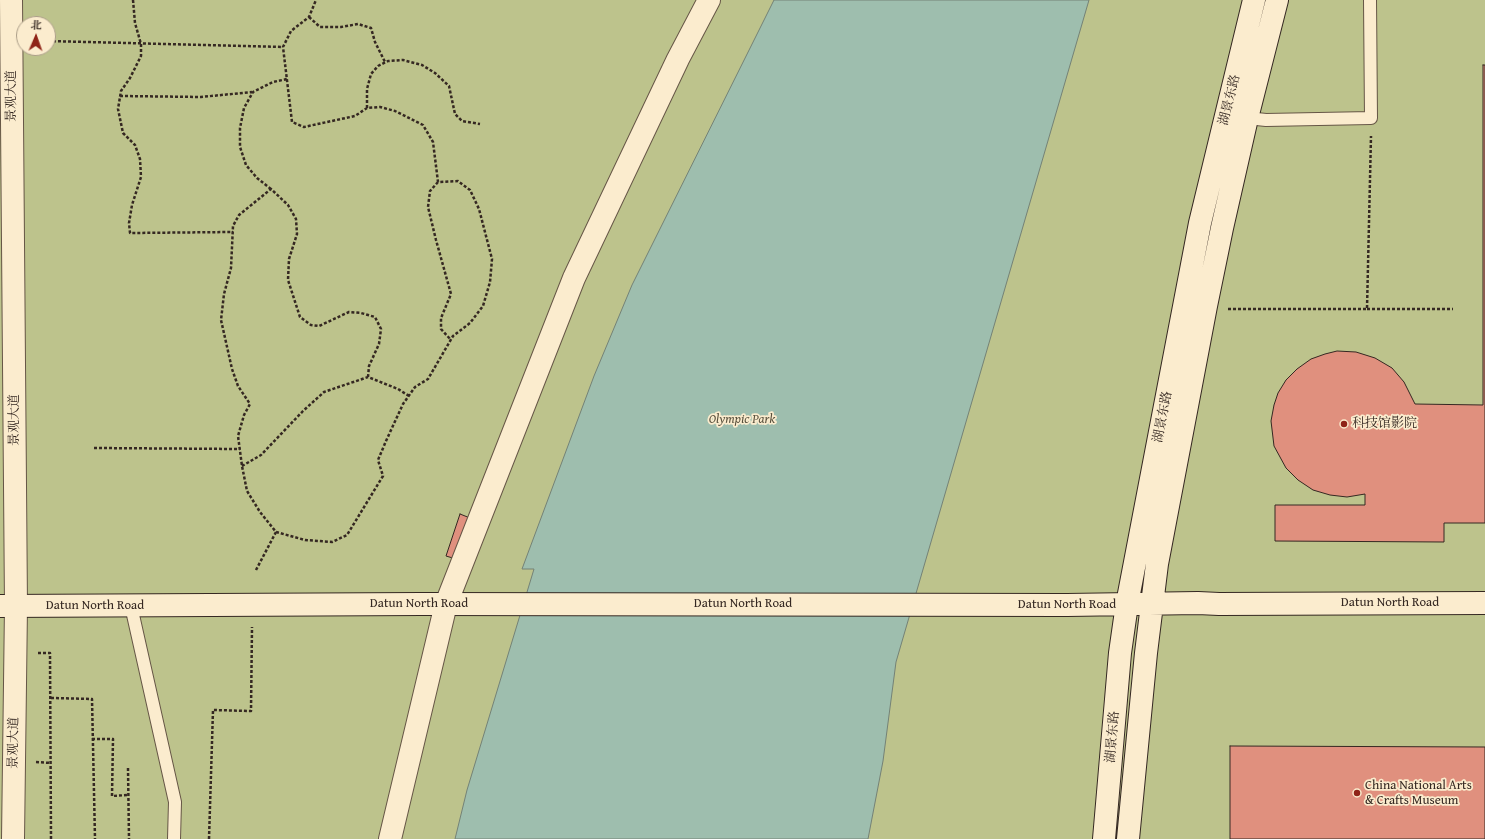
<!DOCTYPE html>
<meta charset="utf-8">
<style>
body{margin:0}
#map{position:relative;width:1485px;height:839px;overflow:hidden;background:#f9e2b3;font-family:"Gentium Book Plus","Noto Serif SC",serif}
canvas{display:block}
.north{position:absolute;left:16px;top:16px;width:40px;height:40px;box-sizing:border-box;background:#fbecce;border:1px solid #ac9e89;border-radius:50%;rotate:2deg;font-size:11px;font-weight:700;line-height:16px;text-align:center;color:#352822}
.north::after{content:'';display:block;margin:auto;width:14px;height:18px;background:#8f2418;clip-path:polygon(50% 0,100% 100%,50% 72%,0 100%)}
</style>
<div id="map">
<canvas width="1485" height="839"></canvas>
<div class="north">北</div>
</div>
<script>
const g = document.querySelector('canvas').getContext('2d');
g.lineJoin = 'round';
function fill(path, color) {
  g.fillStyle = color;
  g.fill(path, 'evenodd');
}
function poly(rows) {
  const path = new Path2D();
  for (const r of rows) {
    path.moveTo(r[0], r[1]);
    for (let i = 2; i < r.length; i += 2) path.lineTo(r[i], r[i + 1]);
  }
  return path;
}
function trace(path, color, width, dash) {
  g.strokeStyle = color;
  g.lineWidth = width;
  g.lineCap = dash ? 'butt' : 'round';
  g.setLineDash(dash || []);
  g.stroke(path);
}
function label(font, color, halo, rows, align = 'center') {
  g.font = font + ' "Gentium Book Plus","Noto Serif SC",serif';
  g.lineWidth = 3.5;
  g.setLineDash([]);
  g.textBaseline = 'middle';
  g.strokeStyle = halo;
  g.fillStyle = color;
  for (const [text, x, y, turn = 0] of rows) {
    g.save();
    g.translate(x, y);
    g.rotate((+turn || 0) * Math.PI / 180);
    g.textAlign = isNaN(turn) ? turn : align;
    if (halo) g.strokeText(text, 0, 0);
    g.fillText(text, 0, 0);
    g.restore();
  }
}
const green = poly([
 [0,0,1485,0,1485,839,0,839],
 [24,24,48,24,48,48,24,48]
]);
const water = poly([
 [774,0,1089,0,896,662,883,761,868,839,455,839,467,790,534,569,522,569,594,376,632,285,774,0]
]);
const building = poly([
 [1483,65,1485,65,1485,523,1444,523,1444,542,1275,541,1275,505,1365,505,1365,494,1347,497,1330,495,1313,490,1298,480,1286,468,1274,446,1271,421,1274,405,1278,393,1286,380,1297,369,1311,359,1325,354,1337,351,1356,352,1375,358,1392,368,1404,382,1415,404,1483,405,1483,65],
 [460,514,470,518,456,559,446,556,460,514],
 [1230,746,1485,747,1485,839,1230,839,1230,746]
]);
const path = poly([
 [133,0,135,23,141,44,141,56,130,78,121,91,118,109,123,133,135,145,140,159,141,177,132,205,129,223,130,233,233,232],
 [309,17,320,27,341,27,358,24,371,28,375,42,385,62],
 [48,41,283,47],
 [120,96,201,97,252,92],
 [367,108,367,89,371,74,378,66,388,61,403,60,422,65,435,73,449,86,455,114,462,121,480,124],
 [438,182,430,191,428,207,436,240,451,294,441,318,441,329,451,340],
 [271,189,257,178,246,165,240,147,240,128,244,108,253,92,273,82,287,79],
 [1228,309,1367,309,1371,136],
 [1367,309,1453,309],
 [94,448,240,449],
 [242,466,261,455,303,411,324,392,368,377,398,389,409,396],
 [276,532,305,540,332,542,347,535,383,476,378,460,386,441,403,404,415,387,428,379,453,336,470,323,483,306,490,282,492,259,479,209,470,190,458,181,438,182,433,142,423,125,395,111,380,107,367,108,355,116,304,127,292,122,283,47,291,31,309,17,316,0],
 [256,570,276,532,260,512,247,491,242,466,238,436,244,415,250,404,238,386,232,369,221,320,224,294,231,268,233,226,239,215,271,189,288,205,296,219,297,234,289,259,288,280,300,317,311,325,319,326,349,312,361,313,375,317,381,329,379,344,369,366,368,377],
 [38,653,50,653,51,839],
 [51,698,92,699,95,839],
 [92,739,113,739,112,796,128,795],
 [36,762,51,763],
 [128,768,129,839],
 [209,839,213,710,251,711,252,627]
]);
const lane = poly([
 [1247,118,1266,120,1371,118,1370,0],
 [131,606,175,802,174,839]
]);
const street = poly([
 [11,0,16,606,13,839],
 [390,839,446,604,574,278,678,59,709,0]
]);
const secondary = poly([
 [0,606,422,604,1067,605,1198,603,1219,604,1485,603],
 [1104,839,1120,653,1127,604,1200,223,1254,0],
 [1128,839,1146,653,1157,564,1206,306,1222,228,1247,118,1277,0]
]);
const markers = [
 [1344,424,4,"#8f2418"],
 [1357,793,4,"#8f2418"]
];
const streetNames = [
 ["景观大道",12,96,-90],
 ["湖景东路",1230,100,-76],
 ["湖景东路",1163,417,-79],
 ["景观大道",15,420,-90],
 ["Datun North Road",1390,603],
 ["Datun North Road",419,604],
 ["Datun North Road",743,604],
 ["Datun North Road",1067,605],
 ["Datun North Road",95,606],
 ["湖景东路",1113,737,-85],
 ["景观大道",14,743,-89]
];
const parkNames = [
 ["Olympic Park",742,420]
];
const poiNames = [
 ["科技馆影院",1352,424],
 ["China National Arts",1365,786],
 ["& Crafts Museum",1365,801]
];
fill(green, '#bdc38c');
fill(water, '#9ebeae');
trace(water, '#748276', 1);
fill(building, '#e0907e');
trace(building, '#352822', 1);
trace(lane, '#665646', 14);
trace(street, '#665646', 24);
trace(secondary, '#352822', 24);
trace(path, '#352822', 2.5, [3, 2]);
trace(lane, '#fbecce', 12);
trace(street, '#fbecce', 22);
trace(secondary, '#fbecce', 22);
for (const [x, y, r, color] of markers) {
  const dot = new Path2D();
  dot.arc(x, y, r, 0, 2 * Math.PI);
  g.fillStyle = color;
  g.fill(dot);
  trace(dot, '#fbecce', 1.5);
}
label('13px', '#352822', '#fbecce', streetNames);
label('italic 13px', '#574f3c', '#fbecce', parkNames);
label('13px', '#352822', '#fbecce', poiNames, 'left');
</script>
